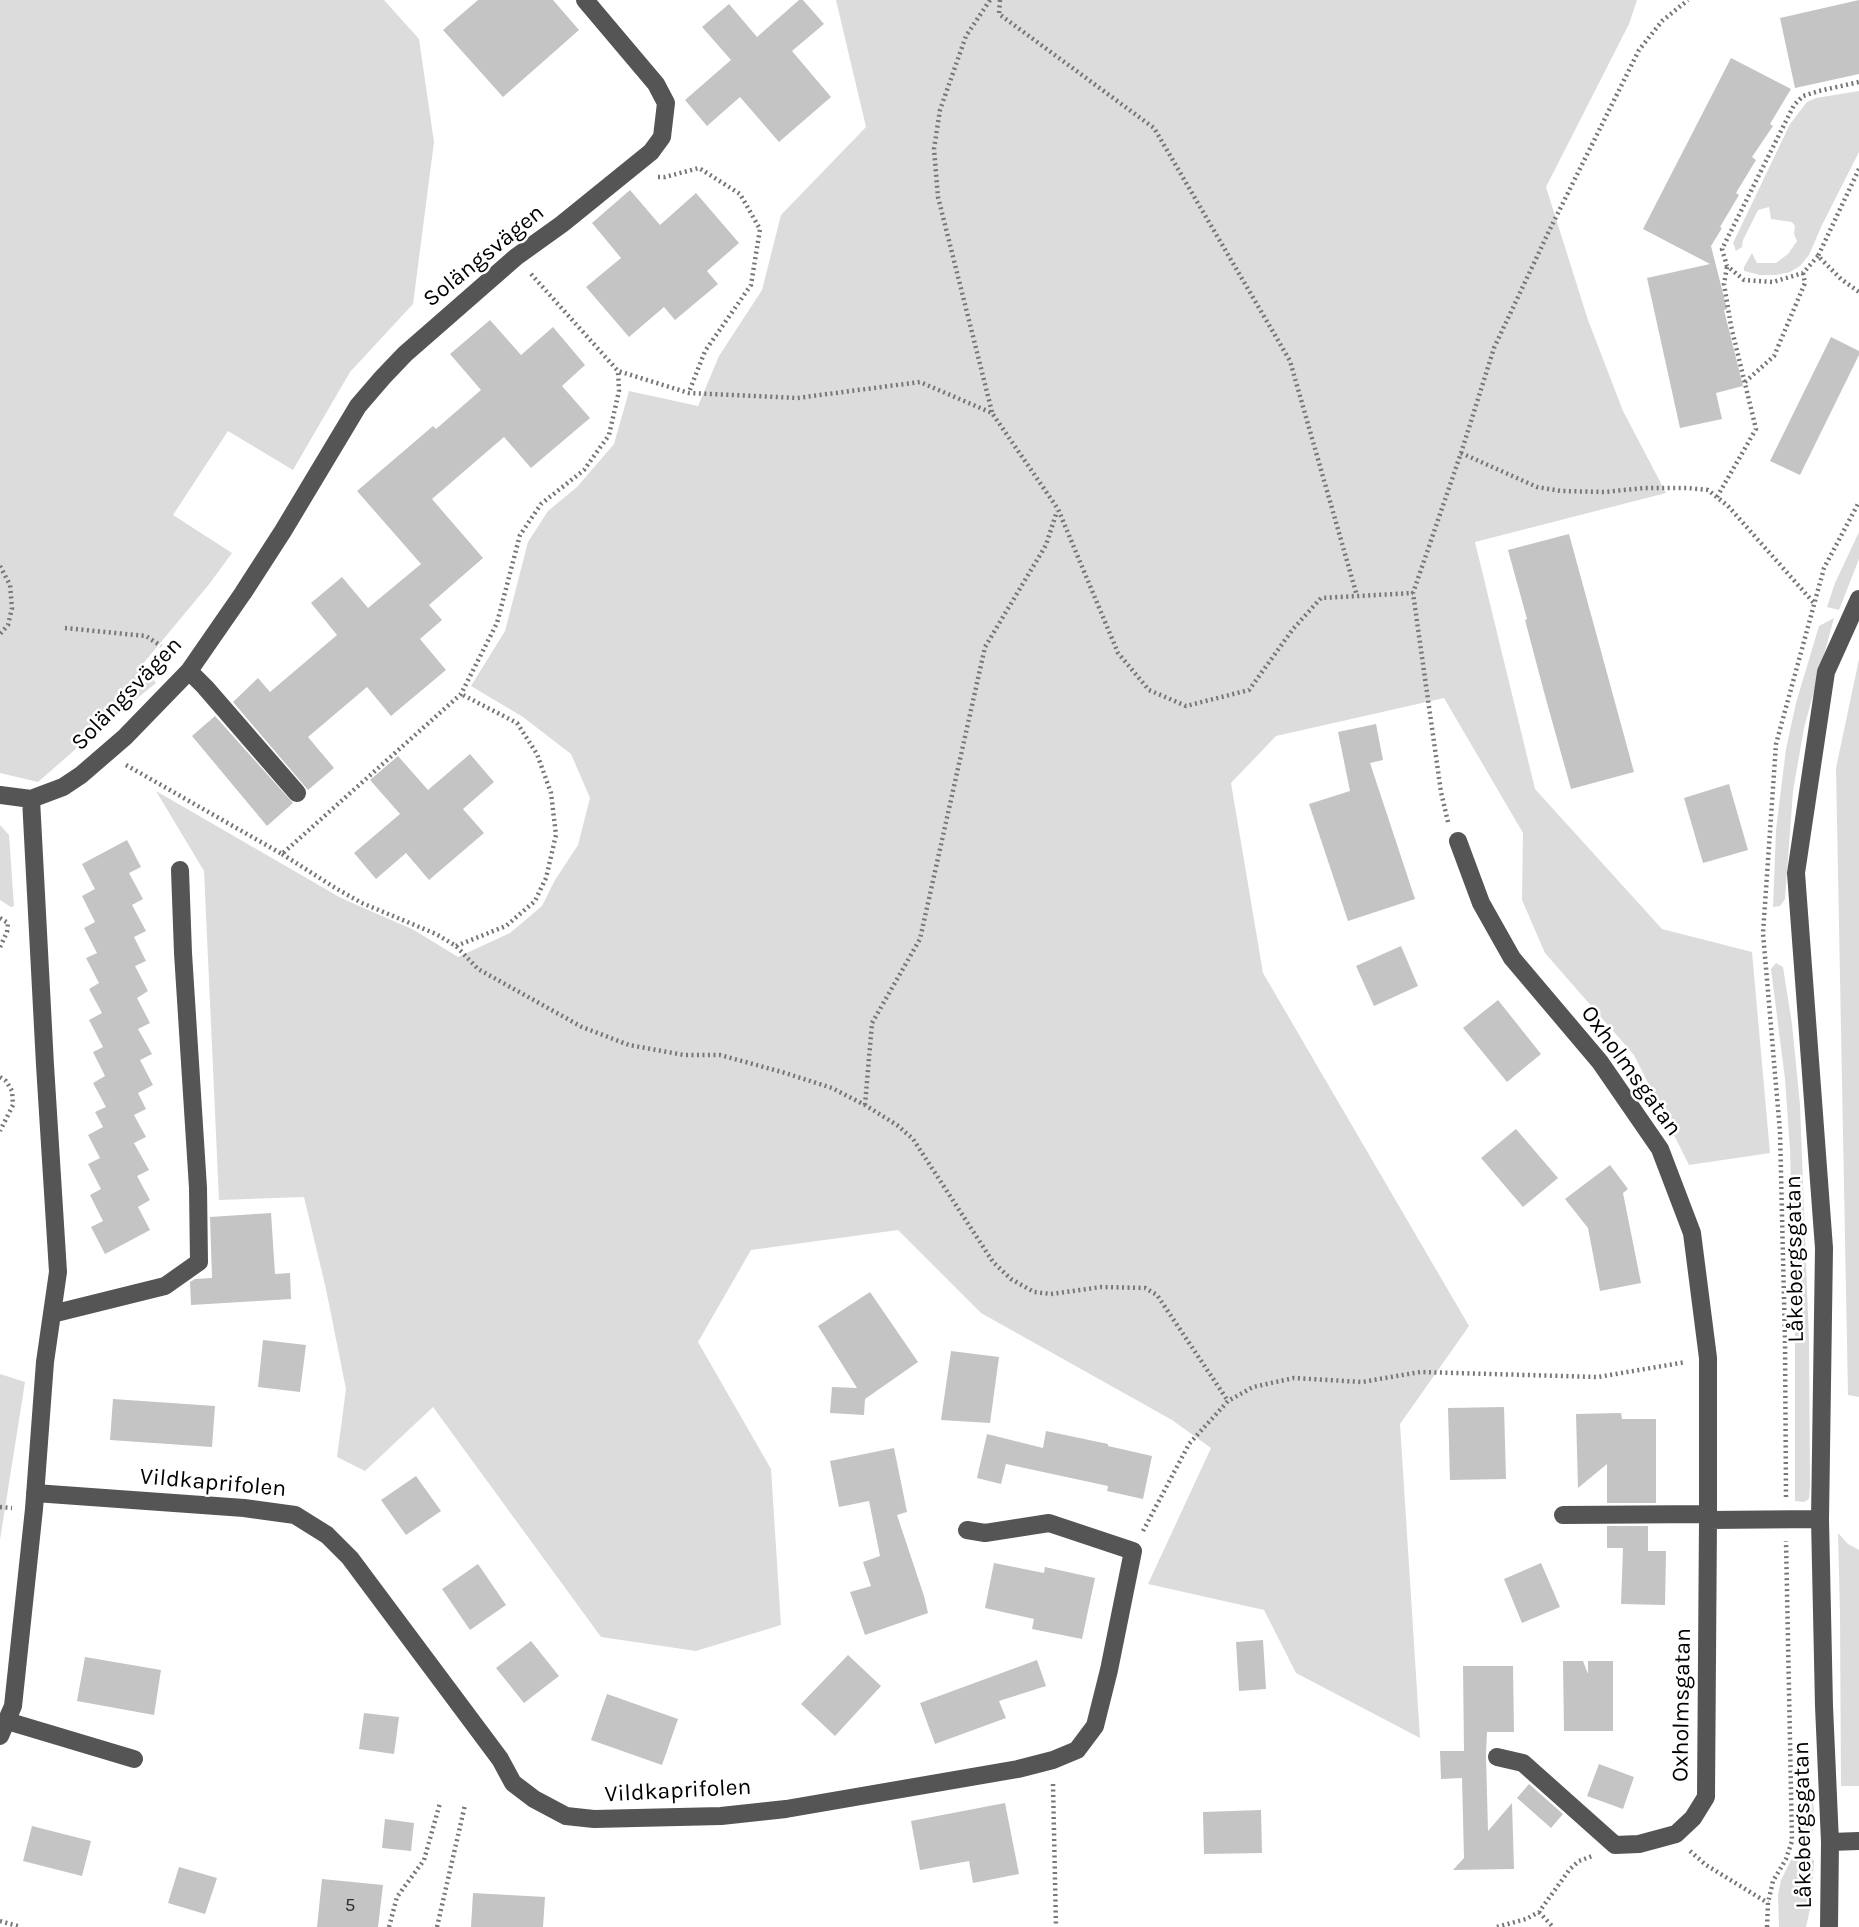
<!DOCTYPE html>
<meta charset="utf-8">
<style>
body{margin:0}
canvas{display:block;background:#fff}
</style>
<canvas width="1859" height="1927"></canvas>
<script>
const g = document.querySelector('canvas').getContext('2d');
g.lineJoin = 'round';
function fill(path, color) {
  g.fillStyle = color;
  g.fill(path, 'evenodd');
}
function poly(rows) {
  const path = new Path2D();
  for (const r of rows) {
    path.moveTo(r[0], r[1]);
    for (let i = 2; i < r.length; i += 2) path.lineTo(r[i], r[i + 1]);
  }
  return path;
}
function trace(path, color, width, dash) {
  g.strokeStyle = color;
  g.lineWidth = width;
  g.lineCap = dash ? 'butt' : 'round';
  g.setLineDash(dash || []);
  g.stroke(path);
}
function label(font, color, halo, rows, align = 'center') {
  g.font = font + ' Karla,sans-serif';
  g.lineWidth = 5;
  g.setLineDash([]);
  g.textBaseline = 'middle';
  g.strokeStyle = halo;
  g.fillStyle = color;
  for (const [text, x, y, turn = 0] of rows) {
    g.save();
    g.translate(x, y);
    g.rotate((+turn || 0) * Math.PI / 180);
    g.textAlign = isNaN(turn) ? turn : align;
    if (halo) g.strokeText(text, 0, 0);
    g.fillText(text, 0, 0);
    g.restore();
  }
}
const green = poly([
 [0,0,384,0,419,39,434,142,413,304,350,372,293,470,228,431,173,515,232,553,210,583,142,665,156,683,94,733,38,782,0,773],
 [836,0,1637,0,1629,24,1546,187,1588,320,1623,411,1666,493,1475,542,1535,789,1662,929,1752,952,1770,1153,1689,1165,1634,1055,1545,953,1522,900,1523,833,1444,698,1276,736,1231,783,1263,973,1469,1326,1400,1424,1420,1738,1296,1673,1264,1610,1148,1584,1211,1448,1172,1420,981,1313,898,1230,751,1250,698,1342,771,1469,781,1625,696,1651,601,1637,433,1407,365,1471,337,1457,346,1389,326,1289,304,1197,219,1200,204,871,156,791,341,898,414,930,458,957,510,933,542,906,555,880,578,845,590,798,571,754,523,717,471,686,505,631,528,542,548,511,577,487,614,444,629,391,698,406,719,356,762,290,781,215,866,127],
 [1859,91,1859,152,1822,225,1809,255,1800,266,1790,272,1776,275,1760,275,1744,271,1744,267,1752,253,1757,263,1776,263,1788,254,1797,241,1794,234,1795,226,1792,222,1771,219,1769,207,1758,210,1743,240,1742,247,1736,251,1733,243,1790,124,1807,102,1816,98],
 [1859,532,1859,559,1839,610,1827,607,1835,583],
 [1834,618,1804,728,1793,791,1785,899,1780,906,1773,907,1776,830,1786,749,1796,703,1819,626],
 [1859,659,1859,1397,1848,1395,1836,768],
 [0,825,9,835,14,906,11,907,0,900],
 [1776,963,1783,967,1792,1024,1800,1105,1809,1341,1810,1486,1809,1499,1804,1502,1795,1501,1795,1310,1790,1150,1785,1079,1771,969],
 [0,1374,25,1382,0,1540],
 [1838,1533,1848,1544,1859,1550,1859,1786,1841,1786,1840,1614],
 [1810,1794,1813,1795,1814,1817,1812,1835,1804,1836,1802,1832,1799,1797],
 [1809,1852,1814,1861,1811,1905,1806,1927,1779,1927,1778,1895,1781,1880,1791,1860,1802,1853]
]);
const building = poly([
 [478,0,553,0,579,30,503,97,443,30],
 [799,0,803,0,824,24,792,51,831,97,779,142,740,97,707,126,685,100,731,60,702,27,729,4,757,37],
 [1859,0,1859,74,1795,88,1780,18],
 [1731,58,1791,89,1770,124,1773,126,1752,157,1756,160,1736,193,1739,195,1720,227,1722,228,1711,246,1727,309,1724,310,1743,386,1716,393,1722,419,1680,428,1647,278,1710,264,1643,229],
 [630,190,660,225,696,193,739,243,707,271,718,284,675,320,664,307,629,337,586,287,621,258,592,223],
 [490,320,521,355,553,327,585,365,562,386,590,418,531,468,504,437,432,499,483,558,429,605,442,620,420,639,446,670,391,716,367,687,308,737,334,768,308,790,233,702,258,678,270,692,337,635,311,603,342,577,368,608,421,564,357,491,433,426,436,429,481,390,450,354],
 [1831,337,1859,351,1859,355,1800,475,1770,461],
 [1569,534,1634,772,1571,789,1544,692,1525,620,1527,619,1508,550],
 [215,716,293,803,267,826,192,736],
 [1376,724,1383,760,1370,763,1415,899,1348,921,1309,804,1350,791,1338,732],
 [470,754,494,782,463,809,484,833,429,880,406,853,376,879,354,853,400,814,370,780,398,756,428,790],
 [1729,784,1748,850,1703,863,1684,798],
 [127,840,141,867,129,873,143,899,132,905,146,931,134,937,146,961,135,966,148,991,137,998,150,1023,138,1029,152,1054,140,1060,153,1085,138,1093,146,1109,134,1115,146,1137,134,1143,149,1170,137,1176,150,1200,138,1207,150,1230,105,1254,91,1227,103,1221,90,1195,101,1189,88,1164,100,1158,88,1135,103,1127,95,1112,106,1107,93,1083,105,1076,93,1052,103,1047,89,1020,102,1013,89,989,99,983,86,958,97,953,84,928,95,922,82,896,95,889,82,864],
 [1401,946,1418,986,1374,1006,1356,966],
 [1498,1000,1541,1054,1507,1082,1463,1028],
 [1516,1129,1558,1178,1523,1207,1481,1158],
 [1610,1165,1628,1189,1623,1193,1641,1283,1600,1291,1588,1228,1565,1199],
 [271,1213,275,1274,290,1273,291,1299,191,1305,190,1282,195,1279,212,1278,210,1217],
 [870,1292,918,1362,865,1399,864,1415,830,1413,832,1387,857,1388,818,1326],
 [263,1340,306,1345,300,1392,258,1387],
 [951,1351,999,1357,990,1423,941,1420],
 [113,1399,215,1406,212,1447,110,1440],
 [1504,1407,1506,1479,1450,1480,1448,1408],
 [1621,1413,1622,1419,1656,1419,1656,1503,1607,1503,1607,1464,1578,1488,1576,1414],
 [1046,1431,1108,1444,1108,1446,1152,1456,1143,1499,1107,1491,1108,1486,1006,1464,1001,1484,977,1478,987,1434,1043,1448],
 [894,1448,907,1512,897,1515,924,1596,928,1613,865,1635,850,1592,871,1586,863,1562,880,1556,869,1501,839,1507,830,1461],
 [416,1476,441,1511,406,1535,381,1500],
 [1607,1526,1648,1526,1648,1551,1666,1551,1665,1605,1621,1604,1623,1548,1607,1548],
 [994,1563,1044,1573,1045,1567,1095,1578,1082,1639,1032,1629,1034,1619,985,1608],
 [1541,1563,1560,1607,1522,1623,1504,1579],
 [478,1564,506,1605,470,1630,442,1589],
 [1263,1640,1266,1689,1239,1691,1236,1642],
 [531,1641,559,1676,524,1703,496,1668],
 [848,1655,881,1686,835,1736,801,1704],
 [85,1657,161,1670,154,1715,77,1701],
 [1037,1660,1046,1686,999,1701,1006,1718,935,1744,920,1703],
 [1563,1661,1583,1661,1588,1674,1588,1661,1613,1661,1613,1731,1564,1731],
 [1463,1666,1513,1666,1514,1732,1487,1732,1486,1755,1488,1831,1512,1803,1514,1869,1453,1870,1464,1858,1462,1778,1441,1779,1440,1751,1464,1751],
 [607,1694,678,1719,662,1765,591,1740],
 [364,1713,399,1717,394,1754,359,1749],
 [1599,1764,1634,1777,1623,1809,1587,1796],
 [1529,1784,1563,1814,1551,1828,1517,1798],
 [1005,1803,1019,1874,973,1883,969,1861,920,1870,911,1821],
 [1261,1810,1262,1853,1204,1854,1203,1812],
 [385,1819,414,1823,411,1851,382,1848],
 [32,1826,91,1841,82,1876,23,1861],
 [179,1867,217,1878,205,1914,168,1903],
 [322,1879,383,1885,378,1927,317,1927],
 [473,1893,545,1897,543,1927,471,1927]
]);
const path = poly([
 [990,0,966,36,940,110,934,149,938,197,992,412],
 [1000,0,999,14,1154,128,1290,361,1357,596],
 [1859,169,1818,256,1841,279,1859,292],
 [658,177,665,177,699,168,740,194,760,229,751,285,705,351,689,392],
 [1818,256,1803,273,1773,282,1744,280,1727,266,1722,249,1794,105,1803,96,1819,91,1859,82],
 [531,274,618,371,689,393,797,398,920,382,992,413,1058,509,1118,653,1149,690,1186,706,1249,690,1293,629,1321,598,1413,593],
 [1745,382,1774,356,1805,283,1803,273],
 [1461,453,1537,487,1561,491,1604,492,1644,488,1688,488,1708,490,1728,506,1814,603],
 [1717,497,1756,429,1731,326,1724,284,1727,267],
 [0,566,10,585,12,608,8,625,0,634],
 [65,628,146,636,161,646],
 [126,765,282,854,461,694,497,623,520,535,541,504,584,470,609,435,619,391,618,371],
 [1448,822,1441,792,1413,593,1461,453,1494,348,1550,229,1639,50,1662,21,1688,0],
 [282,854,337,889,362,903,436,934,456,946,478,969,582,1027,629,1045,684,1055,720,1055,782,1072,832,1088,865,1105,897,1125,913,1139,993,1262,1011,1279,1034,1292,1051,1294,1101,1287,1145,1288,1157,1295,1228,1401],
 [0,918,8,923,7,932,0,947],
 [456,946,506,926,535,901,546,878,556,835,551,793,537,754,517,723,461,694],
 [0,1077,6,1081,12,1091,13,1105,0,1131],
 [865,1105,872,1023,920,939,985,647,1046,545,1057,511],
 [1786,1497,1785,1340,1780,1132,1763,933,1776,744,1824,568,1859,502],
 [0,1507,12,1508],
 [1143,1531,1189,1444,1228,1401,1253,1387,1294,1378,1362,1382,1420,1372,1598,1377,1686,1362],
 [1053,1784,1056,1927],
 [1690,1851,1706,1865,1768,1903],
 [1539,1912,1553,1927],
 [0,1921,21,1927],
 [389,1927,397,1897,424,1860,440,1803],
 [437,1927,465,1805],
 [1497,1927,1526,1919,1539,1912,1570,1869,1579,1861,1592,1856],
 [1767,1927,1768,1903,1773,1881,1786,1859,1792,1841,1786,1541]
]);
const minor = poly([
 [189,671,205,687,297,793],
 [0,795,31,799,63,787,81,775,125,737,189,671,243,593,283,531,358,406,383,377,405,354,516,257,562,224,651,152,662,137,666,103,656,84,585,0],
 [1458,841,1481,903,1512,958,1600,1062,1660,1149,1692,1233,1708,1358,1708,1520,1820,1519],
 [52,1314,165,1286,199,1262,198,1188,183,953,180,870],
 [35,1493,244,1508,295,1515,327,1535,350,1558,500,1759,513,1783,534,1799,566,1816,594,1819,721,1816,786,1809,1018,1769,1053,1760,1077,1750,1095,1726,1109,1670,1133,1551,1049,1523,985,1533,967,1530],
 [1563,1515,1708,1514],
 [7,1721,134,1759],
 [0,1736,13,1706,34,1509,45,1362,58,1272,45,1065,31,799],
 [1497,1757,1523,1763,1615,1845,1639,1844,1676,1834,1693,1818,1706,1797,1708,1520],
 [1830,1842,1859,1841],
 [1829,1927,1830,1842,1824,1706,1820,1519,1824,1248,1796,873,1826,672,1859,599]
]);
const numberNames = [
 ["5",350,1906]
];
const streetNames = [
 ["Solängsvägen",484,256,-39],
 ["Solängsvägen",127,694,-46],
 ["Oxholmsgatan",1631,1071,54],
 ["Låkebergsgatan",1795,1259,-91],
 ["Vildkaprifolen",213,1483,5],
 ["Oxholmsgatan",1682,1705,-89],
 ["Vildkaprifolen",678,1791,-3],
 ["Låkebergsgatan",1803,1825,-91]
];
fill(green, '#dcdcdc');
fill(building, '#c4c4c4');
trace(path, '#777', 4.5, [2, 3.5]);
trace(minor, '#555', 18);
label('19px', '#313131', null, numberNames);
label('23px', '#000', '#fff', streetNames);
</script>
